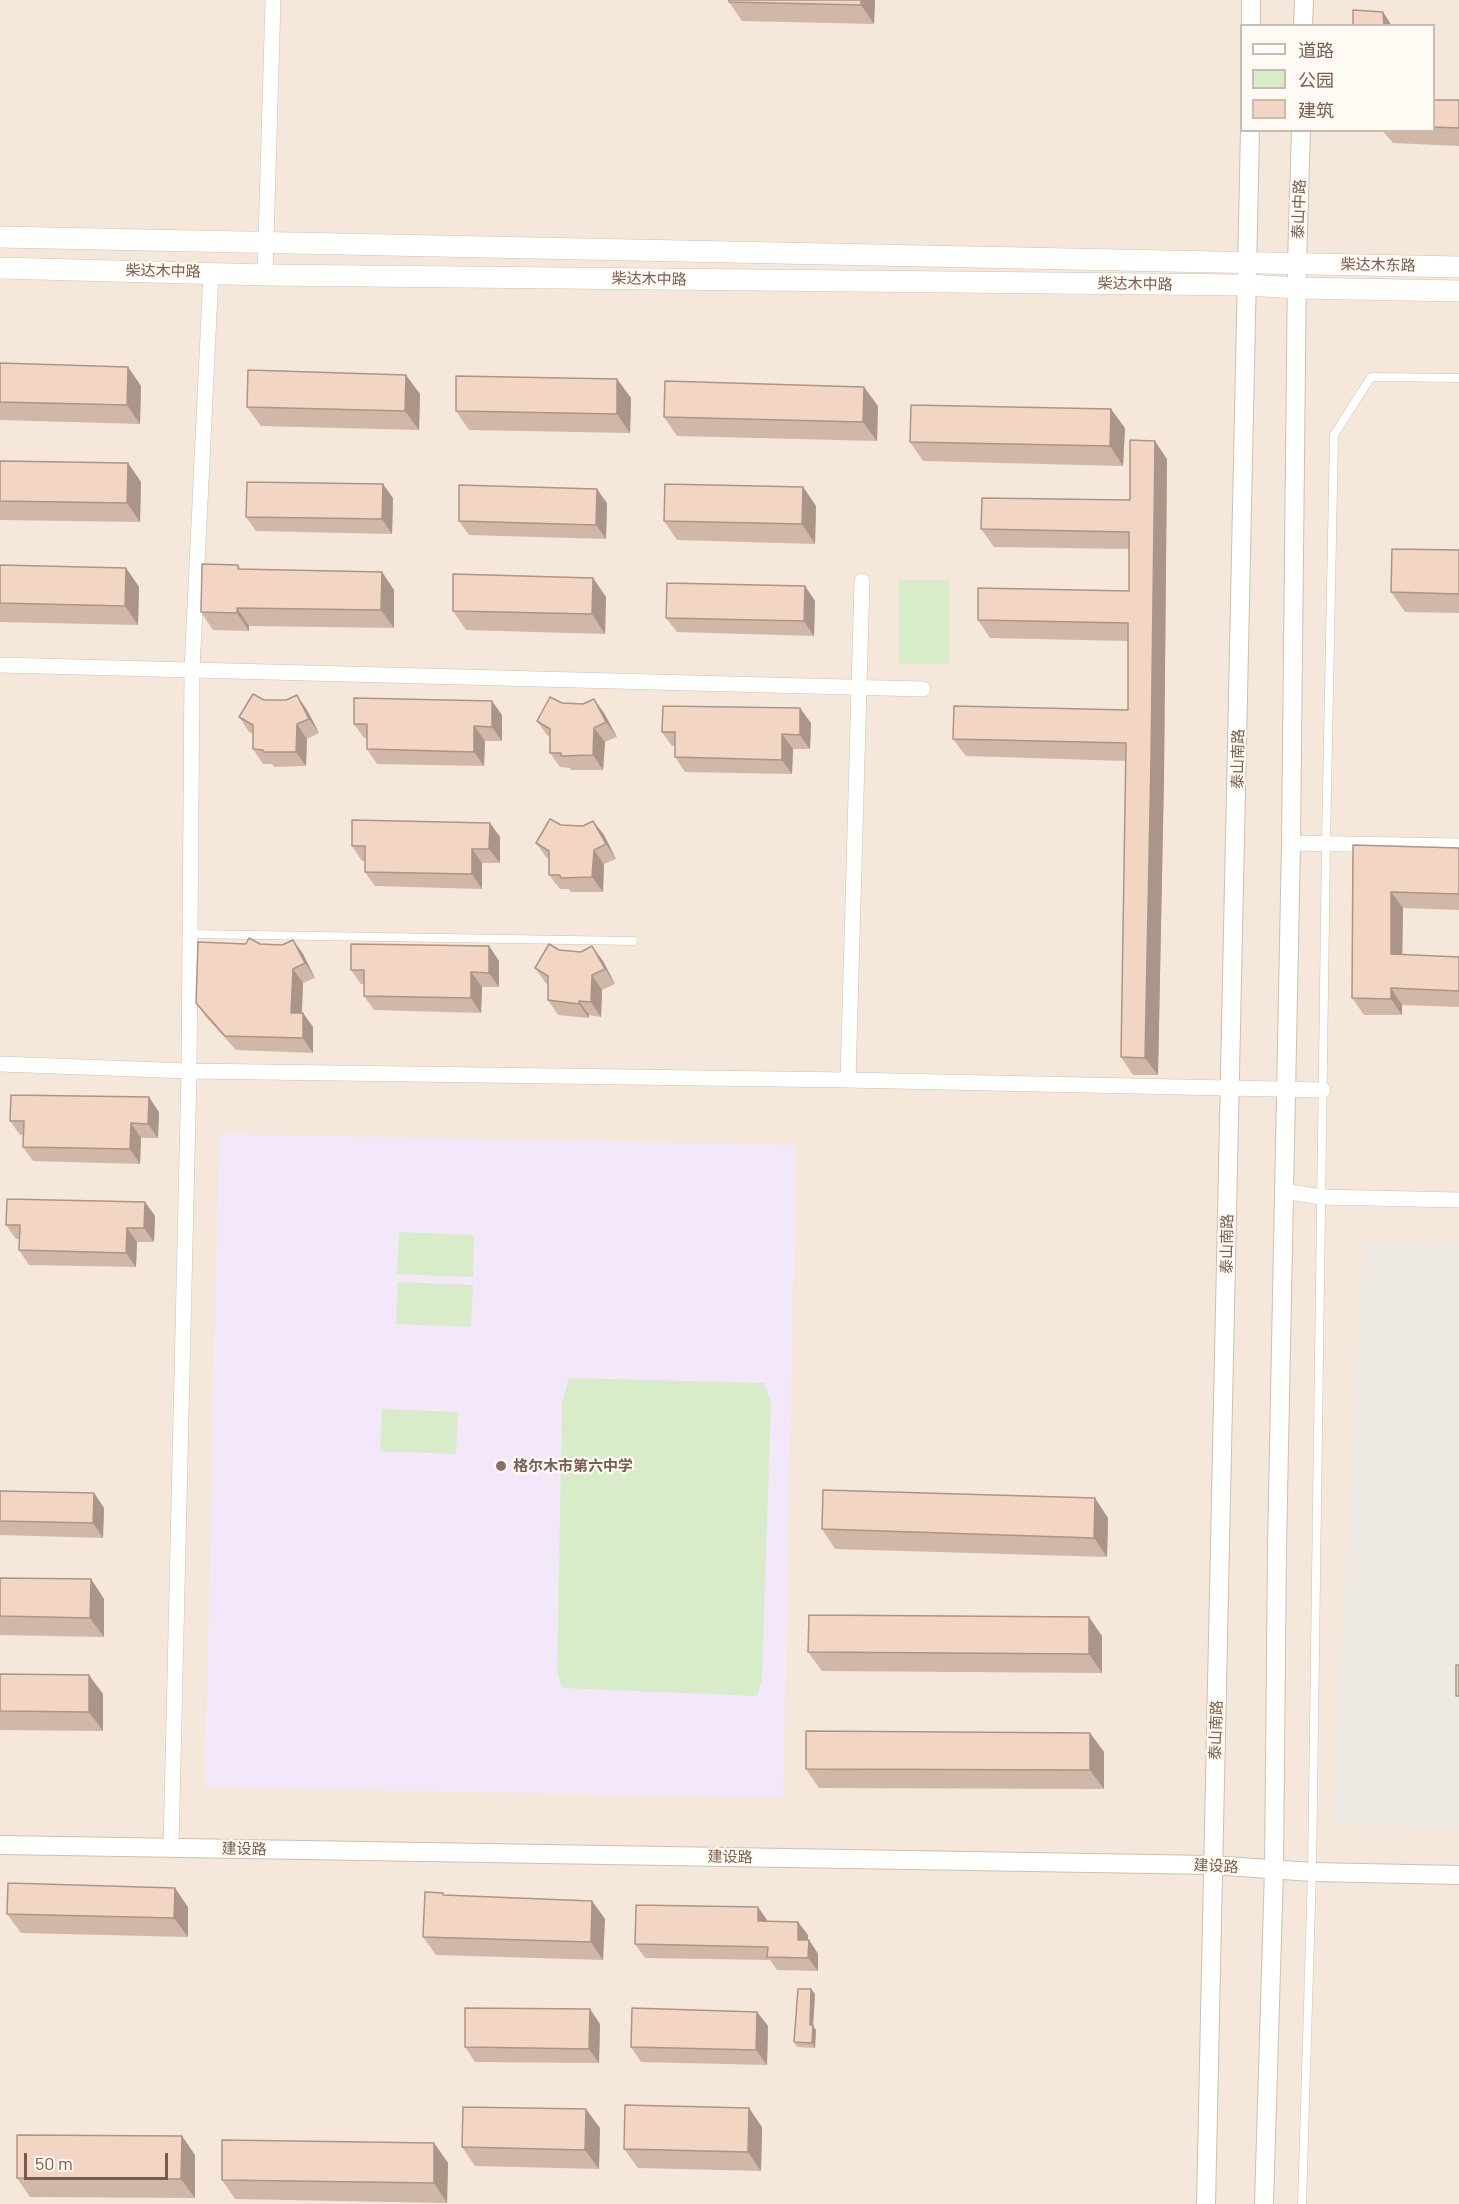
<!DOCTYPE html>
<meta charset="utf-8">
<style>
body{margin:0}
#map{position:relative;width:1459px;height:2204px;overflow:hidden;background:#fdf6ec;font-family:Barlow,"Noto Sans SC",sans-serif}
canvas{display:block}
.legend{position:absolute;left:1240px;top:24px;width:195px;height:108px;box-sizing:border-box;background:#fffaf3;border:2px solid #cabbb1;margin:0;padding:8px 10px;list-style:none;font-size:18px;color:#7a5c4d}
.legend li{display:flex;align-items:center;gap:12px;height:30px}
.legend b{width:30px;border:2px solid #cabbb1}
.scale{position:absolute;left:24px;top:2153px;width:144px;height:27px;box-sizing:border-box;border:3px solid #7a5c4d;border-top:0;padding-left:8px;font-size:18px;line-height:21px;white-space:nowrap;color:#7a5c4d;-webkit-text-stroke:4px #fffaf3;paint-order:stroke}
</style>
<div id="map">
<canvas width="1459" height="2204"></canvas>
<ul class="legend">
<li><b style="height:8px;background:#fff"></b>道路</li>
<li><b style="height:16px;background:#d8ecc9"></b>公园</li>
<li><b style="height:16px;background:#f3d5c3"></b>建筑</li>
</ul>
<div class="scale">50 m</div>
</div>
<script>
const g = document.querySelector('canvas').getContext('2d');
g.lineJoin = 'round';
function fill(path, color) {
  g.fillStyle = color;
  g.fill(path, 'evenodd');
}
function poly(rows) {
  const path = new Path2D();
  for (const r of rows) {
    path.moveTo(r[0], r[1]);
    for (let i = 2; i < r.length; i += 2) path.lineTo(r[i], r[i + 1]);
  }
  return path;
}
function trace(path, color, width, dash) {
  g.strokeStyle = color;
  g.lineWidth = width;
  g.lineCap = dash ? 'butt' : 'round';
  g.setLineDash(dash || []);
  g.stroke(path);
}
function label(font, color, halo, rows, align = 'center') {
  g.font = font + ' Barlow,"Noto Sans SC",sans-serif';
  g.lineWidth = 4.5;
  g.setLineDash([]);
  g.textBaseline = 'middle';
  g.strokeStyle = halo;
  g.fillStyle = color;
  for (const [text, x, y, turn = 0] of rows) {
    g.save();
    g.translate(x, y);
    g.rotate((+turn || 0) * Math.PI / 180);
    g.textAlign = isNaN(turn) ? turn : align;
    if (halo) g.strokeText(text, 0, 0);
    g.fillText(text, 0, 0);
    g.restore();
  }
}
const residential = poly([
 [0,0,1459,0,1459,2204,0,2204],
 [1242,26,1434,26,1434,130,1242,130]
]);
const industrial = poly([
 [1364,1241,1459,1244,1459,1828,1332,1825]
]);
const education = poly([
 [219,1134,796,1145,783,1798,205,1787]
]);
const green = poly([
 [899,580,949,580,949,664,899,664],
 [399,1232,474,1235,473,1277,397,1274],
 [398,1282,473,1285,471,1327,396,1324],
 [569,1378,764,1383,771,1403,762,1680,757,1696,562,1688,557,1672,562,1403],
 [382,1409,458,1412,456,1454,380,1451]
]);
const service = poly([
 [190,934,633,941],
 [1302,2204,1312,1872,1326,843,1334,435,1371,377,1459,378]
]);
const minor = poly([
 [265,275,273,0],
 [0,665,923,689],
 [1291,843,1459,846],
 [0,1064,189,1071,848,1080,1323,1090],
 [848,1080,862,581],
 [1284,1191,1321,1197,1459,1200],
 [171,1848,189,1071,192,670,211,272]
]);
const tertiary = poly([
 [1251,26,1251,0],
 [1303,26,1304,0],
 [0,1845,1212,1865,1312,1872,1459,1875],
 [1206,2204,1250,130],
 [1264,2204,1274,1870,1277,1547,1291,843,1297,264,1301,130]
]);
const secondary = poly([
 [0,237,1459,267],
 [0,268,265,275,1248,285,1297,288,1459,291]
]);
const wall = poly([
 [875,0,874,24,742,21,729,2],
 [1434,100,1459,100,1459,146,1393,143,1382,130,1434,130],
 [0,363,128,367,141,386,140,424,0,420],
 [617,379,631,398,630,433,469,430,456,411],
 [420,394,419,430,261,426,247,407],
 [878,406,877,441,677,436,664,417],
 [1125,428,1123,466,923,461,910,442],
 [1167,459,1164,776,1158,1075,1133,1075,1121,1057,1126,761,966,756,953,739,1128,710,1128,641,990,638,978,620,1129,591,1129,549,994,547,981,529,1130,500],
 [0,461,128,463,141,482,140,522,0,520],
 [803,487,816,506,815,544,677,540,664,521],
 [393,498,392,534,256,531,246,517],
 [607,503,606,539,469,535,459,521],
 [1459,550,1459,613,1405,612,1391,592],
 [0,565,126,568,139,587,138,625,0,622],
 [238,565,241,569,382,572,394,590,394,628,249,626,249,631,213,630,201,612],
 [593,578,606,597,605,634,466,630,453,611],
 [805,586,815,601,814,636,677,632,666,618],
 [264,700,307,710,319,733,307,739,306,766,274,767,272,764,263,764,253,749,253,734,249,732,239,717],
 [562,703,604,713,617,737,605,742,603,770,571,770,570,768,560,767,550,753,550,737,547,735,537,721],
 [502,715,502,741,485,741,484,766,377,764,367,749,367,738,364,738,354,724],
 [811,723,810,749,793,749,792,774,685,772,675,757,675,746,672,746,662,732],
 [593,821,604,835,616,859,604,864,603,892,571,892,569,889,560,889,549,875,549,859,546,857,536,843,561,825,583,826],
 [490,823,500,837,500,863,482,863,482,889,375,886,365,872,365,861,362,861,352,846],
 [1353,845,1459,848,1459,910,1403,908,1402,955,1459,957,1459,1007,1402,1005,1402,1015,1364,1015,1352,998],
 [293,940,303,954,315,978,303,983,302,1013,303,1013,313,1027,313,1053,236,1050,206,1017,196,1003,260,944,282,945],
 [489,946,499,961,499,987,482,987,481,1013,374,1010,364,996,364,984,361,984,351,970],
 [559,950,603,961,615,984,602,990,601,1017,589,1015,589,1018,558,1015,548,1000,548,985,545,982,535,968],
 [159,1112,158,1138,141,1138,140,1164,33,1161,23,1147,23,1135,20,1135,10,1121],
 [145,1202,155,1216,154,1242,137,1242,136,1267,29,1265,19,1250,20,1239,16,1239,6,1225],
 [0,1491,94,1493,104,1508,103,1538,0,1535],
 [1108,1518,1107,1557,835,1549,822,1529],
 [0,1578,91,1579,104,1599,104,1637,0,1635],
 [1102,1636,1102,1673,822,1671,808,1652],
 [0,1674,103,1694,103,1731,0,1730],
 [1090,1733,1104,1752,1104,1789,819,1788,806,1769],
 [444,1895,592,1901,605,1919,603,1960,436,1955,423,1937],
 [188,1907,188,1937,21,1933,7,1914],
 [758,1907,767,1921,798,1922,808,1935,808,1940,809,1940,818,1954,818,1971,777,1970,770,1960,645,1958,635,1944],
 [815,1994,813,2026,816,2030,815,2048,797,2047,794,2042],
 [757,2012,768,2026,767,2065,641,2062,631,2047],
 [600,2024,599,2063,475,2062,465,2047],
 [762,2127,761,2171,638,2168,624,2149],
 [600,2128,599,2169,475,2166,462,2147],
 [434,2143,448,2163,447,2203,235,2199,222,2180],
 [195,2155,195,2198,30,2197,17,2178]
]);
const shadedWall = poly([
 [861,0,875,0,874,24,861,5],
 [1383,12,1392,26,1384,26],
 [128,367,141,386,140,424,127,405],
 [406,375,420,394,419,430,405,411],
 [617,379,631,398,630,433,617,414],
 [864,387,878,406,877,441,863,422],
 [1111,409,1125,428,1123,466,1110,446],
 [1155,441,1167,459,1164,776,1158,1075,1145,1058],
 [128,463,141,482,140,522,127,503],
 [383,484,393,498,392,534,382,519],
 [803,487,816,506,815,544,802,524],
 [597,489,607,503,606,539,596,525],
 [126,568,139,587,138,625,125,606],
 [382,572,394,590,394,628,381,610],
 [593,578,606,597,605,634,592,614],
 [805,586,815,601,814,636,804,621],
 [237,608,249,626,249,631,237,613],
 [297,695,307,710,319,733,309,719],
 [594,699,604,713,617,737,606,722],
 [492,701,502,715,502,741,492,727],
 [800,708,811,723,810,749,800,735],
 [297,724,307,739,306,766,296,752],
 [474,726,485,741,484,766,474,752],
 [594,728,605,742,603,770,593,755],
 [782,734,793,749,792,774,782,760],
 [593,821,604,835,616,859,606,844],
 [490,823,500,837,500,863,489,849],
 [472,849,482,863,482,889,472,874],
 [594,850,604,864,603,892,592,877],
 [1391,892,1403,908,1402,971,1391,954],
 [293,940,303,954,315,978,305,963],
 [489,946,499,961,499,987,489,973],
 [592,946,603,961,615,984,605,969],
 [293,969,303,983,301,1027,291,1013],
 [471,972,482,987,481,1013,471,998],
 [592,975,602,990,601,1017,591,1002],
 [1391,988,1402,1005,1402,1015,1391,999],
 [579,1001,589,1015,589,1018,579,1004],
 [303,1013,313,1027,313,1053,303,1038],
 [149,1097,159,1112,158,1138,148,1124],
 [131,1123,141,1138,140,1164,130,1149],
 [145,1202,155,1216,154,1242,144,1228],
 [127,1228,137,1242,136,1267,126,1253],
 [94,1493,104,1508,103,1538,93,1523],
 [1095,1498,1108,1518,1107,1557,1094,1538],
 [91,1579,104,1599,104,1637,90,1618],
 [1089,1617,1102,1636,1102,1673,1089,1654],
 [89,1675,103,1694,103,1731,89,1712],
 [1090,1733,1104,1752,1104,1789,1090,1770],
 [175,1888,188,1907,188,1937,174,1918],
 [592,1901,605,1919,603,1960,591,1942],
 [758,1907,767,1920,767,1934,758,1921],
 [798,1922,808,1935,807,1953,798,1940],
 [809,1940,818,1954,818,1971,808,1958],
 [811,1989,815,1994,813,2026,816,2030,815,2048,812,2043,810,2025],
 [590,2009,600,2024,599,2063,589,2049],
 [757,2012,768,2026,767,2065,756,2050],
 [749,2108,762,2127,761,2171,748,2152],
 [586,2109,600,2128,599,2169,585,2150],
 [182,2136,195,2155,195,2198,181,2179],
 [434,2143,448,2163,447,2203,434,2183]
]);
const building = poly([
 [729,0,861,0,861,5,729,2,729,0],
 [1353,10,1383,12,1384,26,1353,26,1353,10],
 [1434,100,1459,100,1459,128,1434,127,1434,100],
 [0,363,128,367,127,405,0,402,0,363],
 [248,370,406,375,405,411,247,407,248,370],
 [456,376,617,379,617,414,456,411,456,376],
 [665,381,864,387,863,422,664,417,665,381],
 [911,405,1111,409,1110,446,910,442,911,405],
 [1130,440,1155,441,1151,759,1145,1058,1121,1057,1126,743,953,739,954,706,1128,710,1128,623,978,620,978,588,1129,591,1129,532,981,529,982,498,1130,500,1130,440],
 [0,461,128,463,127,503,0,501,0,461],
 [247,482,383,484,382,519,246,517,247,482],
 [665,484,803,487,802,524,664,521,665,484],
 [459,485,597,489,596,525,459,521,459,485],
 [1392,549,1459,550,1459,594,1391,592,1392,549],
 [202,564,238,565,238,569,382,572,381,610,237,608,237,613,201,612,202,564],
 [0,565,126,568,125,606,0,603,0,565],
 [453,574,593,578,592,614,453,611,453,574],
 [667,583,805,586,804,621,666,618,667,583],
 [253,694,264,700,286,700,297,695,309,719,297,724,296,752,264,752,263,750,253,749,253,725,239,717,253,694],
 [550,697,562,703,583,704,594,699,606,722,594,728,593,755,561,756,561,753,550,753,550,729,537,721,550,697],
 [354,698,492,701,492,727,474,726,474,752,367,749,367,724,354,724,354,698],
 [663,706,800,708,800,735,782,734,782,760,675,757,675,732,662,732,663,706],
 [550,819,561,825,583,826,593,821,606,844,594,850,592,877,561,878,560,875,549,875,549,851,536,843,550,819],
 [352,820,490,823,489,849,472,849,472,874,365,872,365,846,352,846,352,820],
 [1353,845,1459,848,1459,894,1391,892,1391,954,1459,957,1459,991,1391,988,1391,999,1352,998,1353,845],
 [249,938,260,944,282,945,293,940,305,963,293,969,291,1013,303,1013,303,1038,225,1036,196,1003,198,942,246,944,249,938],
 [351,944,489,946,489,973,471,972,471,998,364,996,364,970,351,970,351,944],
 [549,944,559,950,581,952,592,946,605,969,592,975,591,1002,579,1001,579,1004,548,1000,548,976,535,968,549,944],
 [11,1095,149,1097,148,1124,131,1123,130,1149,23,1147,24,1121,10,1121,11,1095],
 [7,1199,145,1202,144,1228,127,1228,126,1253,19,1250,20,1225,6,1225,7,1199],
 [823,1490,1095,1498,1094,1538,822,1529,823,1490],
 [0,1491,94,1493,93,1523,0,1521,0,1491],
 [0,1578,91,1579,90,1618,0,1616,0,1578],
 [809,1615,1089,1617,1089,1654,808,1652,809,1615],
 [1456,1665,1459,1665,1459,1696,1456,1696,1456,1665],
 [0,1674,89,1675,89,1712,0,1711,0,1674],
 [806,1731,1090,1733,1090,1770,806,1769,806,1731],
 [8,1883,175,1888,174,1918,7,1914,8,1883],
 [425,1892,443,1893,443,1895,592,1901,591,1942,423,1937,425,1892],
 [636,1905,758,1907,758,1921,798,1922,798,1940,809,1940,808,1958,767,1957,768,1947,635,1944,636,1905],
 [798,1989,811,1989,810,2025,813,2025,812,2043,794,2042,798,1989],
 [465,2008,590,2009,589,2049,465,2047,465,2008],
 [632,2008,757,2012,756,2050,631,2047,632,2008],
 [625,2105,749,2108,748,2152,624,2149,625,2105],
 [463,2107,586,2109,585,2150,462,2147,463,2107],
 [17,2135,182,2136,181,2179,17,2178,17,2135],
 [222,2140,434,2143,434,2183,222,2180,222,2140]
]);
const markers = [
 [501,1466,6,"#8d6e63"]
];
const streetNames = [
 ["泰山中路",1299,209,-88],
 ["柴达木东路",1378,265,1],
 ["柴达木中路",163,271,1],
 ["柴达木中路",649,279,1],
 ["柴达木中路",1135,284,1],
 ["泰山南路",1238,759,-89],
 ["泰山南路",1227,1244,-89],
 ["泰山南路",1216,1730,-88],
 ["建设路",244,1849,1],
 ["建设路",730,1857,1],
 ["建设路",1216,1866,3]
];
const educationNames = [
 ["格尔木市第六中学",513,1466]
];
fill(residential, '#f5e8da');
fill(industrial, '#efe9e4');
fill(education, '#f3e8fa');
fill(green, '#d8ecc9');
trace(service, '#d1beb0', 9);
trace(minor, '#d1beb0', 16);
trace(tertiary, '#d1beb0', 20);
trace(secondary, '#d6c0b0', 22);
trace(service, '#fff', 8);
trace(minor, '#fff', 15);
trace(tertiary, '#fff', 18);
trace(secondary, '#fff', 21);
fill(wall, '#d1b7a8');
fill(shadedWall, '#aa9588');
fill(building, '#f3d5c3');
trace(building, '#aa9588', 1.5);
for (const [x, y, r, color] of markers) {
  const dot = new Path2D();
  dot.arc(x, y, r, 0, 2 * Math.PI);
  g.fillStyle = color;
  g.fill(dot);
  trace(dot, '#fffaf3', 2);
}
label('15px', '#7a5c4d', '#fffaf3', streetNames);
label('bold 15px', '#785e54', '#fffaf3', educationNames, 'left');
</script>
